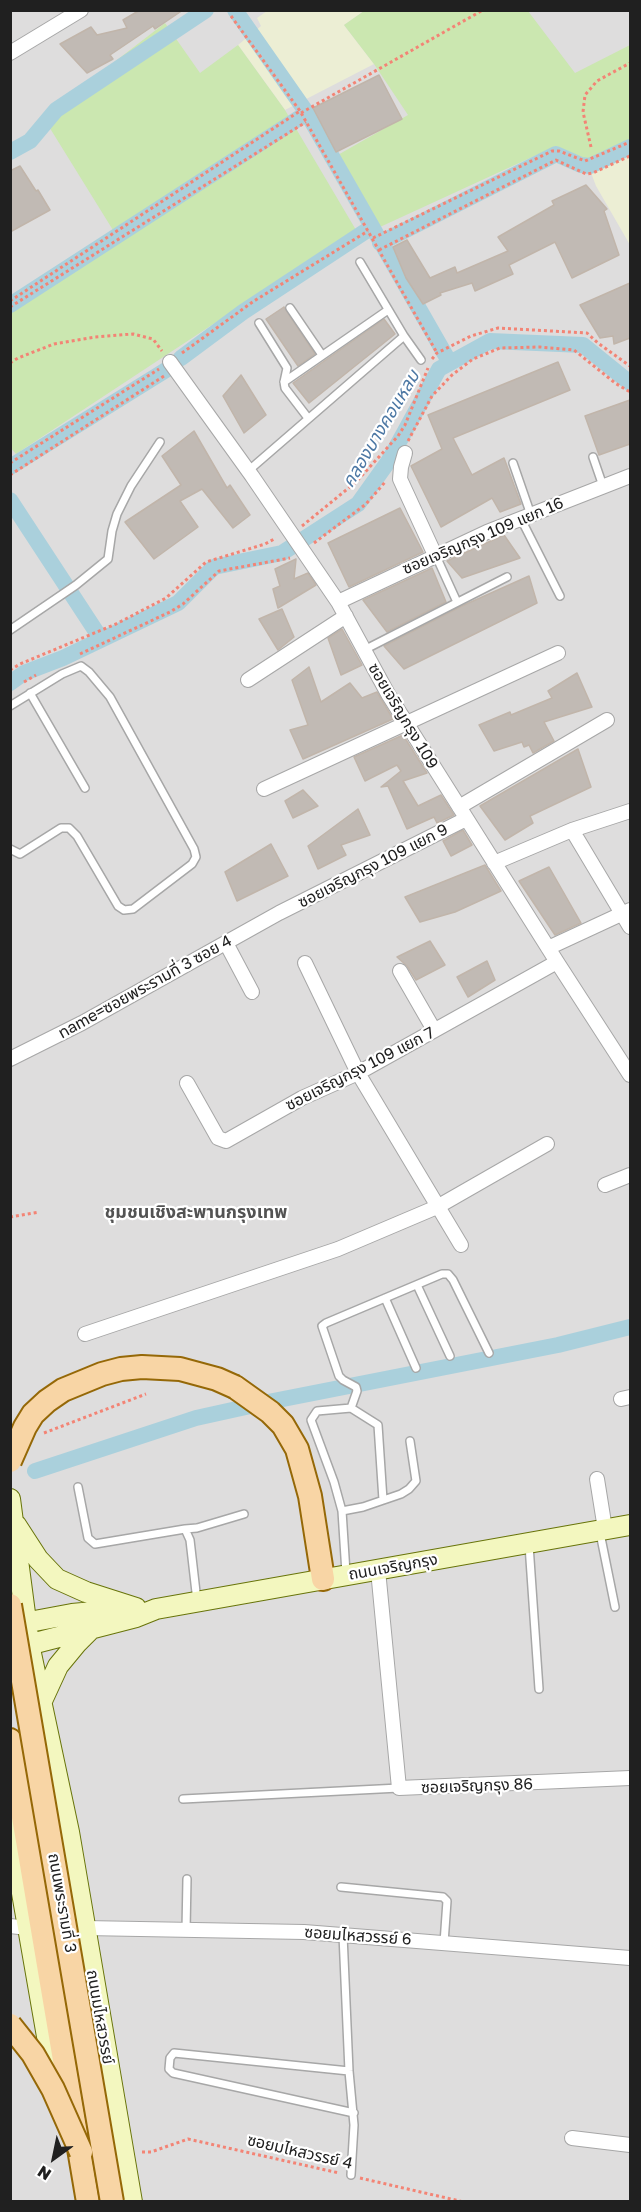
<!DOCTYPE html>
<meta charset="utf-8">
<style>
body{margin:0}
#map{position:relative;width:641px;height:2212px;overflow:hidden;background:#f0ede7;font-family:"Golos Text",sans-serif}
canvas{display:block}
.frame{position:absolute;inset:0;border:12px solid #202020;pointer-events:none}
.north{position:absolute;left:24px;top:2128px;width:60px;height:60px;-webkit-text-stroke:4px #fff;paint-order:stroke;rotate:213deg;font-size:16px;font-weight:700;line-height:24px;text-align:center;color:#202020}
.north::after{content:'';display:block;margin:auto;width:21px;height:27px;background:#202020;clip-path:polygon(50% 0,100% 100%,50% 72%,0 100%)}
</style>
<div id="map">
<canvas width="641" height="2212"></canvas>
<div class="frame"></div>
<div class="north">N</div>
</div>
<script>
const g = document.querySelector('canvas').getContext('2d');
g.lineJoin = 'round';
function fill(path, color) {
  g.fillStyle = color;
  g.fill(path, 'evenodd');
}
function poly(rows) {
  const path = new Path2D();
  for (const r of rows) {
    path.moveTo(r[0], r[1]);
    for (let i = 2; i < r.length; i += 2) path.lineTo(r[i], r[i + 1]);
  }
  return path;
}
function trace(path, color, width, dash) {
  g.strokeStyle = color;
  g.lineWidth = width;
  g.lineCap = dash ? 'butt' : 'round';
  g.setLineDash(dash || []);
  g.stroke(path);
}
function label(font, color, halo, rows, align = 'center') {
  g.font = font + ' "Golos Text","Noto Sans Thai",sans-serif';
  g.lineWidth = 4.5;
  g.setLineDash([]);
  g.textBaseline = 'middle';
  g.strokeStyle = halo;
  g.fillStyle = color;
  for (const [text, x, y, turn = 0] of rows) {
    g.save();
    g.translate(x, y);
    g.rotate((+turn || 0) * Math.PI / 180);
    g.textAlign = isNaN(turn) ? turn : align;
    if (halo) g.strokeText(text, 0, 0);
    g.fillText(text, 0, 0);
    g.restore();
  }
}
const residential = poly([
 [11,11,630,11,630,2201,11,2202]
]);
const farmland = poly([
 [267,11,364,11,344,25,374,64,285,110,238,45,261,26,257,18],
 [630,152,630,245,596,186,590,170]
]);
const grass = poly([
 [364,11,528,11,575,73,630,45,630,152,590,170,584,158,556,146,380,227,336,156,408,115,374,64,344,25],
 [165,23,200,73,238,45,285,110,356,230,16,454,10,447,11,303,116,235,43,117]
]);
const canal = poly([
 [235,10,307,113,450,363],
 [10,152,30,141,56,110,206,10],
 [380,243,556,154,581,165,590,166,630,147],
 [10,305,307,113],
 [181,358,243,312,372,227],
 [10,467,166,370],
 [10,500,101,639],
 [10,683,24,673,63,658,178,603,214,567,282,553,358,504,388,462,439,369,490,341,583,345,630,383],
 [35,1471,196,1418,273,1401,558,1345,630,1327]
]);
const building = poly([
 [140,10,183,10,155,29,153,26,110,55,113,59,87,73,60,44,91,27,97,35,127,28,123,20,140,10],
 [379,75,402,119,336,152,313,108,379,75],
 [20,166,36,191,38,190,50,210,10,232,10,171,20,166],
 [586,185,607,209,604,211,619,255,572,278,555,242,509,265,513,274,475,291,472,283,440,293,441,295,423,304,406,278,393,247,407,240,430,278,455,267,457,273,508,251,498,237,554,205,552,201,586,185],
 [630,283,630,338,614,344,613,336,600,338,580,305,630,283],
 [284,307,315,354,298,366,266,319,284,307],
 [384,319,395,334,309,403,293,383,384,319],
 [558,362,570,390,453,438,472,475,504,458,521,504,500,512,492,498,441,527,411,466,442,449,428,415,558,362],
 [241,375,266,415,244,433,223,396,241,375],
 [630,400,630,444,599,455,585,416,630,400],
 [194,431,227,488,230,485,250,515,233,528,202,489,180,501,198,527,154,559,125,522,181,485,162,456,194,431],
 [400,508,423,552,349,587,328,543,400,508],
 [504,535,520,558,462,578,447,561,504,535],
 [296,559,294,579,308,573,316,585,278,608,273,589,280,586,275,569,296,559],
 [432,568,446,602,387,632,363,600,432,568],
 [529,576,537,603,404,669,384,646,462,606,529,576],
 [282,609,294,637,278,650,259,619,282,609],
 [342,629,362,665,341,675,328,638,342,629],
 [309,667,321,702,350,683,362,698,377,692,393,719,303,759,290,730,308,725,292,680,309,667],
 [577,673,592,707,544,722,554,741,533,753,529,745,524,747,522,742,494,751,479,725,510,712,511,715,552,698,548,691,577,673],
 [403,735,427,773,403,781,418,806,441,795,454,815,437,823,434,817,407,829,388,786,381,787,401,771,397,765,365,781,354,757,403,735],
 [578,749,591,787,530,816,533,823,505,840,480,806,578,749],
 [303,790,318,806,293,818,285,801,303,790],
 [358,809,370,835,341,845,346,855,318,869,308,846,358,809],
 [463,830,472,845,451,856,443,841,463,830],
 [271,844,288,876,237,901,225,872,271,844],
 [485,865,501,891,455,912,420,922,405,897,485,865],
 [549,867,581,923,555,935,519,881,549,867],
 [430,941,445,965,416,980,407,966,397,957,430,941],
 [487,961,495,980,468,997,457,977,487,961]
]);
const path = poly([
 [231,16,300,111,437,353],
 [301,113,483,10],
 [591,147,583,112,585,95,597,81,630,63],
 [373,238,552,151,559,151,585,161,630,142],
 [379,250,556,160,586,174,593,173,630,156],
 [10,301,300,111],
 [10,307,306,122],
 [182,353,254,301,368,231],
 [432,359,437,353,471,336,498,328,587,333,598,343,630,366],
 [10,363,18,358,54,344,95,337,133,334,153,339,162,351],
 [408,441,432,396,452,375,473,359,500,348,540,347,574,350,615,383,630,392],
 [10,463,159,369],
 [10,475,164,376],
 [302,526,356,482,398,436,405,425,428,368],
 [314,543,366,504,386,481],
 [80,654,170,612,183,604,219,571,290,558],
 [10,670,20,664,116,624,166,598,206,562,265,544,276,538],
 [24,682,36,675],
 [10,1217,39,1212],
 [44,1433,146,1394],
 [142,2152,151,2152,188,2139,339,2173],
 [360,2178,464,2202]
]);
const lane = poly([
 [360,262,404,336,421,360],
 [290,308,322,355],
 [259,323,287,368,284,382,285,388,308,418],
 [284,382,388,310],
 [593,457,603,486],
 [513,463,531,515],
 [248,471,404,336],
 [521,519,560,596],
 [436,556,457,602],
 [10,630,76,585,108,559,112,531,117,514,131,486,160,442],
 [364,650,507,577],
 [30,693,85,788],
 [10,706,62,674,81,666,89,672,110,697,194,849,196,857,192,864,133,909,124,910,118,906,77,836,69,828,61,828,20,854,10,849],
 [417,1285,450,1356],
 [385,1298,416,1368],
 [351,1408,378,1425,383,1500],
 [78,1487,88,1538,95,1544,185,1529,190,1540,197,1601],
 [342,1511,363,1507,401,1494,409,1489,416,1481,410,1441],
 [185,1529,197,1528,244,1514],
 [600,1533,615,1607],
 [529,1545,539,1689],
 [346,1573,342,1511,334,1482,311,1420,317,1411,351,1408,357,1391,356,1387,343,1380,339,1376,322,1326,326,1323,442,1274,448,1274,453,1280,489,1353],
 [183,1799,399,1788],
 [341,1887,443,1897,447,1901,444,1943],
 [186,1930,187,1879],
 [343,1935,349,2071,354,2125,351,2175],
 [349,2071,174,2053,170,2058,169,2069,173,2073,354,2113]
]);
const street = poly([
 [10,53,81,10],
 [170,362,252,476,338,602,388,694,557,962,630,1075],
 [405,453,401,467,400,479,435,555],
 [338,602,487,532,630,476],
 [248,680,346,616],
 [264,789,558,653],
 [459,807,607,720],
 [572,830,630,927],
 [494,863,572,830,630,811],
 [226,943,252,992],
 [548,948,630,910],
 [305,963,358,1073,461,1245],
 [400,971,434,1030],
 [10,1059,82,1023,279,913,466,819],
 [187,1083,218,1138,226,1141,302,1098,358,1073,557,962],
 [605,1185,630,1175],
 [85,1334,338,1249,437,1207,547,1144],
 [621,1399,630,1397],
 [597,1479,605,1529],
 [378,1570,399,1788,630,1778],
 [10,1926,28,1928],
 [85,1928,304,1932,630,1958],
 [572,2138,630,2145]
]);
const secondary = poly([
 [10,1499,29,1644,69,1832,132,2202],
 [16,1525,38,1559,57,1579,86,1592,136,1608],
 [13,1625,72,1614,126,1609],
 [16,1648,136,1617,156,1609,630,1525],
 [41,1703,58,1666,77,1643,91,1629],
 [10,1824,56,2088]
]);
const primary = poly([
 [235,1387,270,1412,283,1425,297,1449,310,1496,323,1579],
 [10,1740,88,2202]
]);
const primaryBridge = poly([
 [10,1461,25,1427,33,1414,47,1401,63,1390,102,1374,121,1369,142,1367,180,1369,217,1379,235,1387],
 [10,1605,112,2202],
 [10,2025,33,2054,53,2089,81,2152]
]);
const streetNames = [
 ["ซอยเจริญกรุง 109 แยก 16",483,536,-23],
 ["ซอยเจริญกรุง 109",403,716,59],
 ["ซอยเจริญกรุง 109 แยก 9",373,866,-27],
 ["name=ซอยพระรามที่ 3 ซอย 4",145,987,-29],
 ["ซอยเจริญกรุง 109 แยก 7",360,1069,-27],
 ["ถนนเจริญกรุง",393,1567,-10],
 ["ซอยเจริญกรุง 86",477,1786,-2],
 ["ถนนพระรามที่ 3",62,1903,80],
 ["ซอยมไหสวรรย์ 6",358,1936,4],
 ["ถนนมไหสวรรย์",100,2017,80],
 ["ซอยมไหสวรรย์ 4",300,2152,13]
];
const waterNames = [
 ["คลองบางคอแหลม",381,429,-59]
];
const neighbourhoodNames = [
 ["ชุมชนเชิงสะพานกรุงเทพ",196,1212]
];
fill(residential, '#dedddd');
fill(farmland, '#eceed4');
fill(grass, '#cbe7b0');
trace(canal, '#aad0dc', 16);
fill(building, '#c1bab4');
trace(building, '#c1b5aa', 1.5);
trace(lane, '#a7a7a7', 10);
trace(street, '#a7a7a7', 16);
trace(secondary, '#68740a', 22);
trace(primary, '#956807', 26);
trace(path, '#f38475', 3, [3, 3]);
trace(lane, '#fff', 7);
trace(street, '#fff', 14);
trace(secondary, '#f3f7bf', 20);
trace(primary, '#f8d5a5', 22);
trace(primaryBridge, '#956807', 26, []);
trace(primaryBridge, '#f8d5a5', 22);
label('16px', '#202020', '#fff', streetNames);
label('italic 18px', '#4d78a4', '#fff', waterNames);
label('bold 18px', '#535353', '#fff', neighbourhoodNames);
</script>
